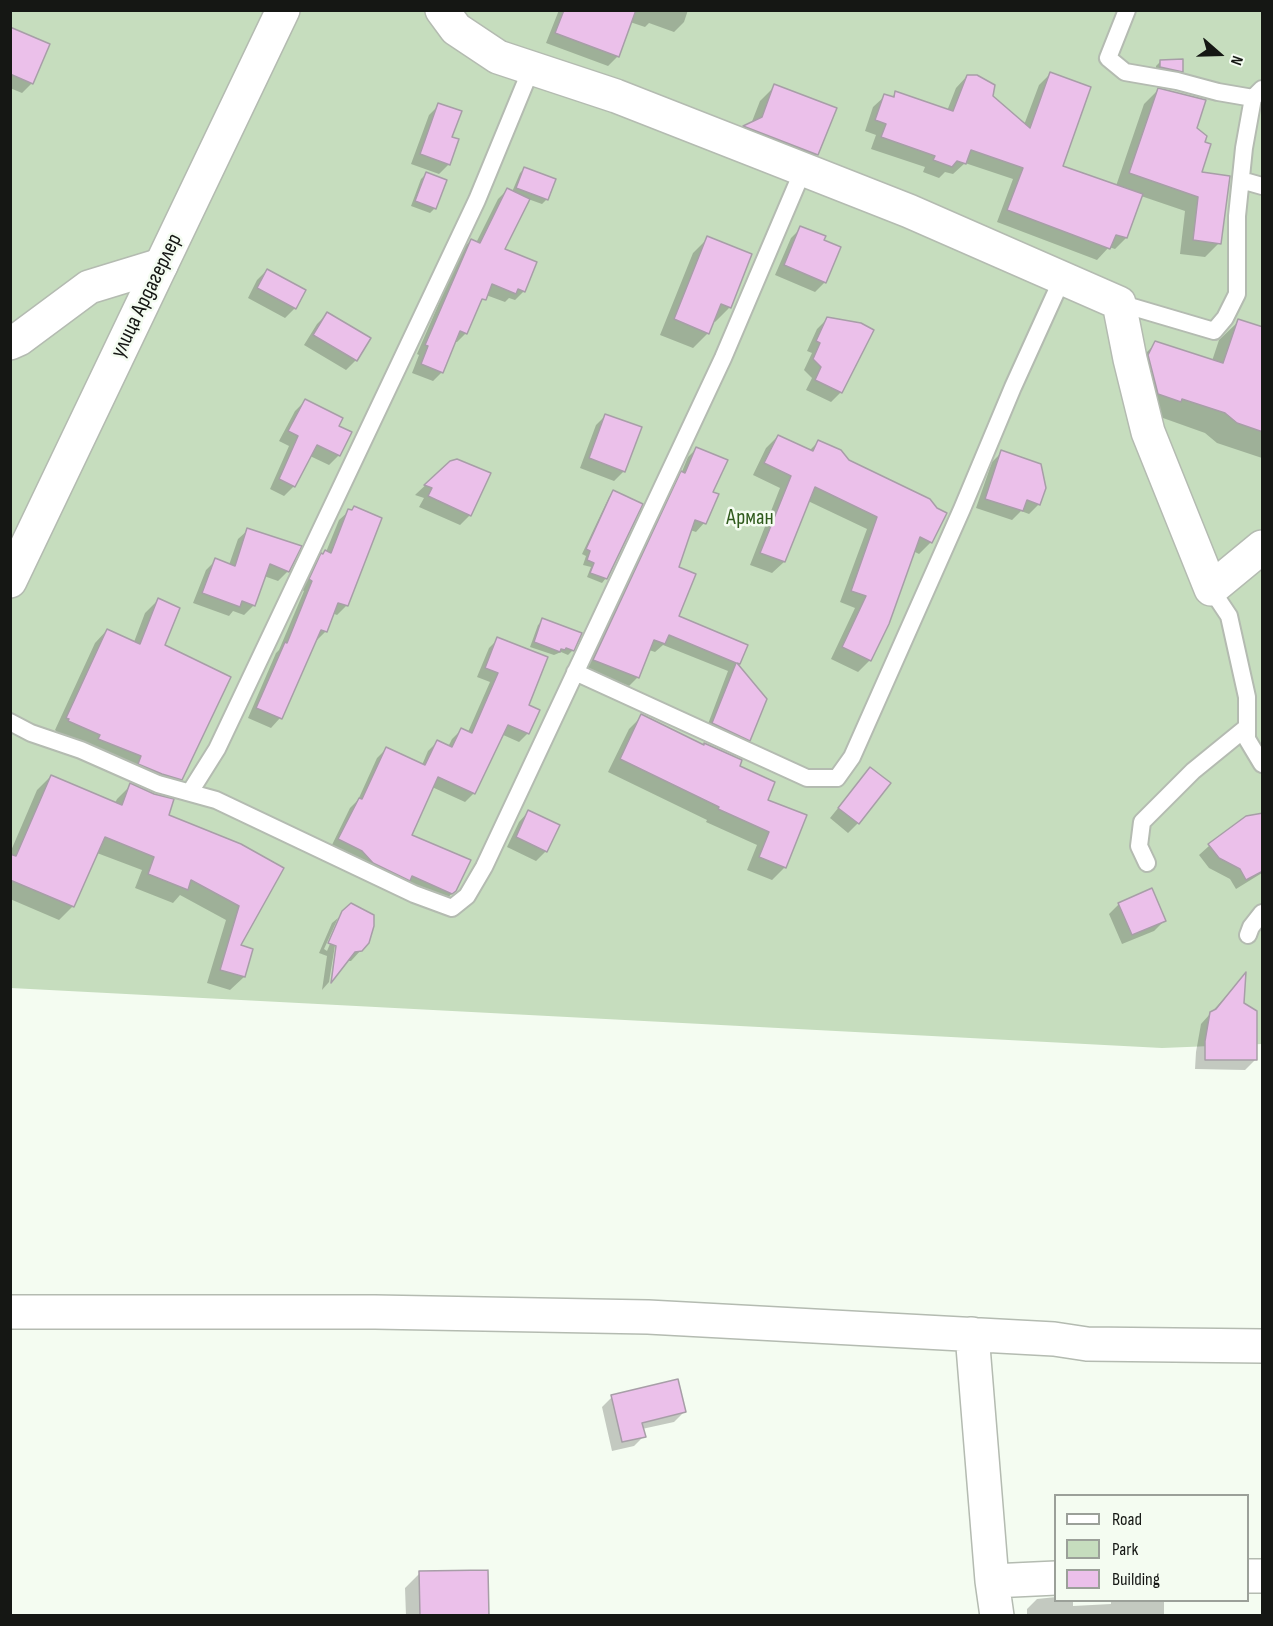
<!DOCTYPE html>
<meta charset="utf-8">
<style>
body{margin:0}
#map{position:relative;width:1273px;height:1626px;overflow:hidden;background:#f4fcf1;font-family:"Sofia Sans Condensed",sans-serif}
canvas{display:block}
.frame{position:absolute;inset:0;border:12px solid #151714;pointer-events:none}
.legend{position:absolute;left:1054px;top:1494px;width:195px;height:108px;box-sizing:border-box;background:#f4fcf1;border:2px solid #9ba099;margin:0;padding:8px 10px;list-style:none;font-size:18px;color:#151714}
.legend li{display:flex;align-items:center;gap:12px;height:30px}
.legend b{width:30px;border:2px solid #9ba099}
.north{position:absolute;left:1189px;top:24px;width:60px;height:60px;-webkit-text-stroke:4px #f4fcf1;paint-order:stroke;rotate:110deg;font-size:16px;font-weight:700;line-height:24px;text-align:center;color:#151714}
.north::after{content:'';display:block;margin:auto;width:21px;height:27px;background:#151714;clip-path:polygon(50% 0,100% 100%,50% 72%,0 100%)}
</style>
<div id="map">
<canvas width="1273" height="1626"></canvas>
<div class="frame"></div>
<ul class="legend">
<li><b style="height:8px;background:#fff"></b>Road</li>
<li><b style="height:16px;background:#c6ddbe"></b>Park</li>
<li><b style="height:16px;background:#ebc0ea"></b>Building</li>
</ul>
<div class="north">N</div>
</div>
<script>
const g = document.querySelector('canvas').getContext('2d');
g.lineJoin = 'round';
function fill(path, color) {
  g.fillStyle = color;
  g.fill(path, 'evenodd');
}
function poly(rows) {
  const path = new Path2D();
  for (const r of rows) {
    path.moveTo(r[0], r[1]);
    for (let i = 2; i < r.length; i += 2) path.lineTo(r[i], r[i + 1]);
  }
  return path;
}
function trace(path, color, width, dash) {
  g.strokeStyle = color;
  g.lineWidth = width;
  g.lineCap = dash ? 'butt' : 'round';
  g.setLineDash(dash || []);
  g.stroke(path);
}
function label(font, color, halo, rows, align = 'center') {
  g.font = font + ' "Sofia Sans Condensed",sans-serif';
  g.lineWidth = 5;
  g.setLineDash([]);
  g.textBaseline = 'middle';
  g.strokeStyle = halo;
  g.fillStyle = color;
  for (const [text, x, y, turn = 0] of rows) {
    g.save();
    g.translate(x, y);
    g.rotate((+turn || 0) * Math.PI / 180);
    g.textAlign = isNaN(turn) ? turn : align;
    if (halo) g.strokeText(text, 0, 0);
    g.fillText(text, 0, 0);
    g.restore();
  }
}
const green = poly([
 [10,11,1262,11,1262,1044,1162,1048,11,988]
]);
const shadow = poly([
 [559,10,688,10,684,22,674,32,649,23,645,27,630,22,618,56,608,66,546,43],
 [10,29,32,83,22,93,10,88],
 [1160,62,1182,71,1177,76,1156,72,1156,66],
 [1050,74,1061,167,1116,186,1144,104,1158,90,1195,129,1200,173,1219,243,1205,257,1180,254,1185,211,1141,196,1126,238,1115,249,1109,247,1097,260,997,222,1013,179,965,163,953,174,945,172,939,178,923,172,925,167,871,149,876,135,865,131,873,107,885,96,891,98,896,93,947,111,956,88,967,76,1024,125,1039,85],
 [775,86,817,154,802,169,730,141,744,127,751,124,760,101],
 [439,105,450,138,449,164,439,174,411,164,429,115],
 [524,169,547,199,542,204,528,199,503,250,524,291,515,300,509,298,505,302,486,295,477,307,466,333,457,342,454,342,442,372,433,381,412,373,419,355,417,354,462,250,471,240,476,243,498,199,507,190,512,192,520,173],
 [426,174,435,208,430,213,411,206,421,179],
 [801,228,825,282,815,292,775,275,791,238],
 [708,238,730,307,715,322,713,321,708,333,693,348,660,335,693,253],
 [267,270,295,308,285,318,248,298,257,280],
 [327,314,356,360,346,370,304,345,317,324],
 [827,319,872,330,841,392,831,402,806,390,812,378,804,370,812,353,807,351,817,329],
 [1239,321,1262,329,1262,458,1217,443,1205,433,1163,418,1160,421,1136,363,1156,343,1212,361,1219,340],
 [305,401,337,427,339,455,329,465,310,456,294,486,284,496,270,489,289,446,279,441,295,411],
 [606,415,624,471,614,481,580,468,596,425],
 [778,436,809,451,819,441,931,542,919,554,913,551,870,660,858,672,831,659,855,608,840,602,867,529,808,501,784,562,772,573,750,565,780,488,753,475,766,448],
 [697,448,711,493,704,523,696,532,690,530,677,568,677,616,739,663,737,665,749,740,740,748,705,732,728,671,663,645,655,652,649,650,637,678,629,686,585,668,673,482,681,474,688,457],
 [1002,452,1039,504,1029,514,1021,511,1012,520,976,508,992,462],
 [450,462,470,515,460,525,419,507,424,498,415,495],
 [613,492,606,578,602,583,587,577,591,567,583,565,586,556,582,554,609,497],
 [349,511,380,518,346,606,337,615,332,613,326,631,316,641,280,718,271,728,248,718,276,653,279,650,304,591,300,589,312,565,326,552,339,520],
 [248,530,300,546,288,571,278,581,264,576,254,605,244,615,233,611,229,616,193,603,206,570,216,560,229,565,238,539],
 [158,600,181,779,168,792,56,734,57,732,55,730,95,643,107,630,134,642,145,613],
 [543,620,580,634,572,651,568,655,561,652,554,655,530,647,538,625],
 [498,639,527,705,528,733,519,742,501,734,474,793,465,802,432,787,410,836,455,890,446,900,330,849,350,808,358,800,377,758,386,749,422,765,428,751,437,742,448,747,452,739,461,730,468,732,490,682,477,677,489,648],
 [642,716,766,801,785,867,772,880,747,870,757,845,706,822,707,820,608,772,629,729],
 [870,769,858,823,848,833,830,818],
 [51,776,115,803,117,799,131,785,167,816,241,846,239,946,251,950,244,977,230,990,207,983,226,920,180,895,173,903,135,888,142,870,97,853,73,906,59,920,10,899,10,853,37,790],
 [528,812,546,851,536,861,507,847,519,822],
 [1262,817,1262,873,1236,889,1230,879,1209,868,1199,855,1209,846],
 [1119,904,1164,921,1154,931,1122,944,1109,914],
 [343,913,361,950,351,961,346,961,339,939,336,939,329,982,322,990,327,956,319,953,332,923,338,918,324,949,327,951],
 [1244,976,1242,1004,1255,1060,1245,1070,1195,1069,1196,1052,1201,1024],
 [612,1397,684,1412,674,1422,642,1429,644,1436,634,1446,612,1451,602,1407],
 [420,1573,487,1616,406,1616,405,1588],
 [1056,1597,1056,1600,1073,1600,1073,1606,1111,1604,1111,1600,1164,1600,1164,1616,1027,1616,1027,1609,1037,1599]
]);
const building = poly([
 [564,10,636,10,619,57,555,33,564,10],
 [10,27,50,44,33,84,10,74,10,27],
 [1183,59,1183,72,1160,67,1160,60,1183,59],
 [1050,72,1091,87,1063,166,1143,194,1127,238,1116,235,1110,249,1007,210,1023,168,971,150,966,164,957,161,952,167,933,160,935,156,881,137,886,124,875,120,884,94,894,97,895,91,953,111,967,75,977,75,995,85,993,96,1030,128,1050,72],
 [774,84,837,108,818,155,743,126,762,117,774,84],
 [1158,88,1206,100,1197,128,1207,136,1205,142,1211,144,1202,172,1230,176,1221,244,1193,240,1198,197,1129,173,1158,88],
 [438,103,462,111,452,137,459,139,450,165,420,154,438,103],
 [524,167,556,179,548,200,516,188,524,167],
 [426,172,447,180,436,209,415,201,426,172],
 [507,188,530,199,505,249,537,262,525,292,518,289,516,294,492,284,486,300,482,299,467,334,460,331,443,373,421,364,428,346,425,345,471,239,480,243,507,188],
 [800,226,826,236,824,240,841,247,826,283,784,265,800,226],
 [707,236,752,254,731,308,721,304,709,334,674,319,707,236],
 [267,269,306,290,296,309,257,288,267,269],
 [327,312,371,338,357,361,313,335,327,312],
 [827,317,861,323,874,330,842,393,815,380,821,367,813,359,820,343,816,341,827,317],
 [1238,319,1263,327,1263,432,1237,423,1225,413,1182,399,1181,402,1158,394,1148,355,1155,341,1223,363,1238,319],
 [305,399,343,418,339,426,352,432,340,456,317,445,295,487,279,479,298,436,288,431,305,399],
 [605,414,642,427,625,472,589,458,605,414],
 [778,435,813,451,818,440,841,450,849,460,930,499,937,508,947,513,932,543,920,537,889,624,871,661,842,647,866,596,851,591,877,517,815,487,785,562,760,553,791,476,764,463,778,435],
 [696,447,728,460,713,492,719,494,706,524,695,520,679,567,696,574,679,616,748,645,740,664,737,663,767,699,750,741,712,723,736,663,669,635,665,644,654,640,639,678,593,660,681,471,685,473,696,447],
 [1001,450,1041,464,1046,488,1040,505,1027,500,1023,511,985,499,1001,450],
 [457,459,491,473,471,516,428,496,432,488,424,485,450,461,457,459],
 [613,490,643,504,607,579,590,573,594,563,587,560,590,551,586,549,613,490],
 [354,506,382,518,348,606,338,603,327,632,321,630,282,719,256,708,285,642,287,643,312,581,309,579,321,553,323,554,325,550,331,553,348,509,352,510,354,506],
 [247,528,302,546,289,572,270,564,255,606,242,601,240,607,202,593,215,558,235,566,247,528],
 [158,598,180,608,165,645,231,677,182,780,162,774,138,764,141,756,98,739,100,735,68,721,69,719,66,718,107,629,140,644,158,598],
 [542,618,582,633,574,651,566,648,565,650,561,649,560,652,534,642,542,618],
 [497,637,548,657,529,705,540,710,529,734,508,725,475,794,438,777,412,835,471,860,456,891,452,894,412,876,410,881,373,863,362,851,338,839,359,798,362,799,386,747,425,765,437,740,452,747,461,728,472,733,498,673,485,668,497,637],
 [641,714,704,745,704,743,742,760,740,766,775,782,768,800,807,815,786,868,759,857,769,832,718,809,719,807,620,759,641,714],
 [870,767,891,783,859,824,838,808,870,767],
 [51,775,122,805,130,783,154,794,174,799,169,815,241,844,284,868,241,945,253,949,245,977,220,970,239,906,191,880,188,890,148,874,154,857,105,837,74,907,10,880,10,854,16,856,51,775],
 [528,810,560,825,547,852,516,837,528,810],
 [1263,813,1263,871,1246,880,1240,869,1219,858,1208,844,1246,816,1263,813],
 [1152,888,1166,921,1132,935,1118,903,1152,888],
 [351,903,374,915,374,926,369,943,362,951,355,952,331,983,336,946,328,943,342,911,351,903],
 [1246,972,1244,1003,1257,1011,1257,1060,1205,1060,1205,1041,1210,1012,1216,1009,1246,972],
 [678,1379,686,1412,642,1423,646,1437,622,1442,611,1395,678,1379],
 [488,1570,489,1616,420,1616,419,1571,488,1570]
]);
const service = poly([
 [1127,10,1108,58,1125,72,1177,81,1218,92,1253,98],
 [1241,180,1262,186],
 [1119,303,1214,331,1225,318,1237,294,1237,216,1244,148,1253,98,1262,89],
 [1211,589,1229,616,1247,697,1247,739,1262,764],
 [575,672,807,778,837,778,852,757,962,509,1013,387,1062,279],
 [10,722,31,733,81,750,158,784,216,800,414,894,452,908,467,896,484,867,723,358,803,170],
 [190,792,217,749,399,365,477,200,531,69],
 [1147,863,1139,846,1142,822,1193,771,1247,727],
 [1248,935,1251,927,1262,913]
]);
const minor = poly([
 [442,10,456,29,498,57,616,96,759,152,909,211,1119,303,1130,359,1148,432,1211,589,1262,547],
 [10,343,19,339,89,287,161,265],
 [10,1312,375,1312,648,1317,1054,1339,1087,1344,1262,1346],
 [972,1334,992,1581,997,1616],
 [1248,1576,1262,1576],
 [992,1581,1056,1578]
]);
const primary = poly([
 [10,581,283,10]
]);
const streetNames = [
 ["улица Ардагерлер",147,296,-64]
];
const parkNames = [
 ["Арман",750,518]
];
fill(green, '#c6ddbe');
fill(shadow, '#0003');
fill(building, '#ebc0ea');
trace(building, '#a79ea7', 1.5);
trace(service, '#b4bbb1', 20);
trace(minor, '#b4bbb1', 36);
trace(primary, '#b4bbb1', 36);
trace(service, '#fff', 16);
trace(minor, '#fff', 33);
trace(primary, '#fff', 33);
label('22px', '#151714', '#f4fcf1', streetNames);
label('22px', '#2f5a1c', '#f4fcf1', parkNames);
</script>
